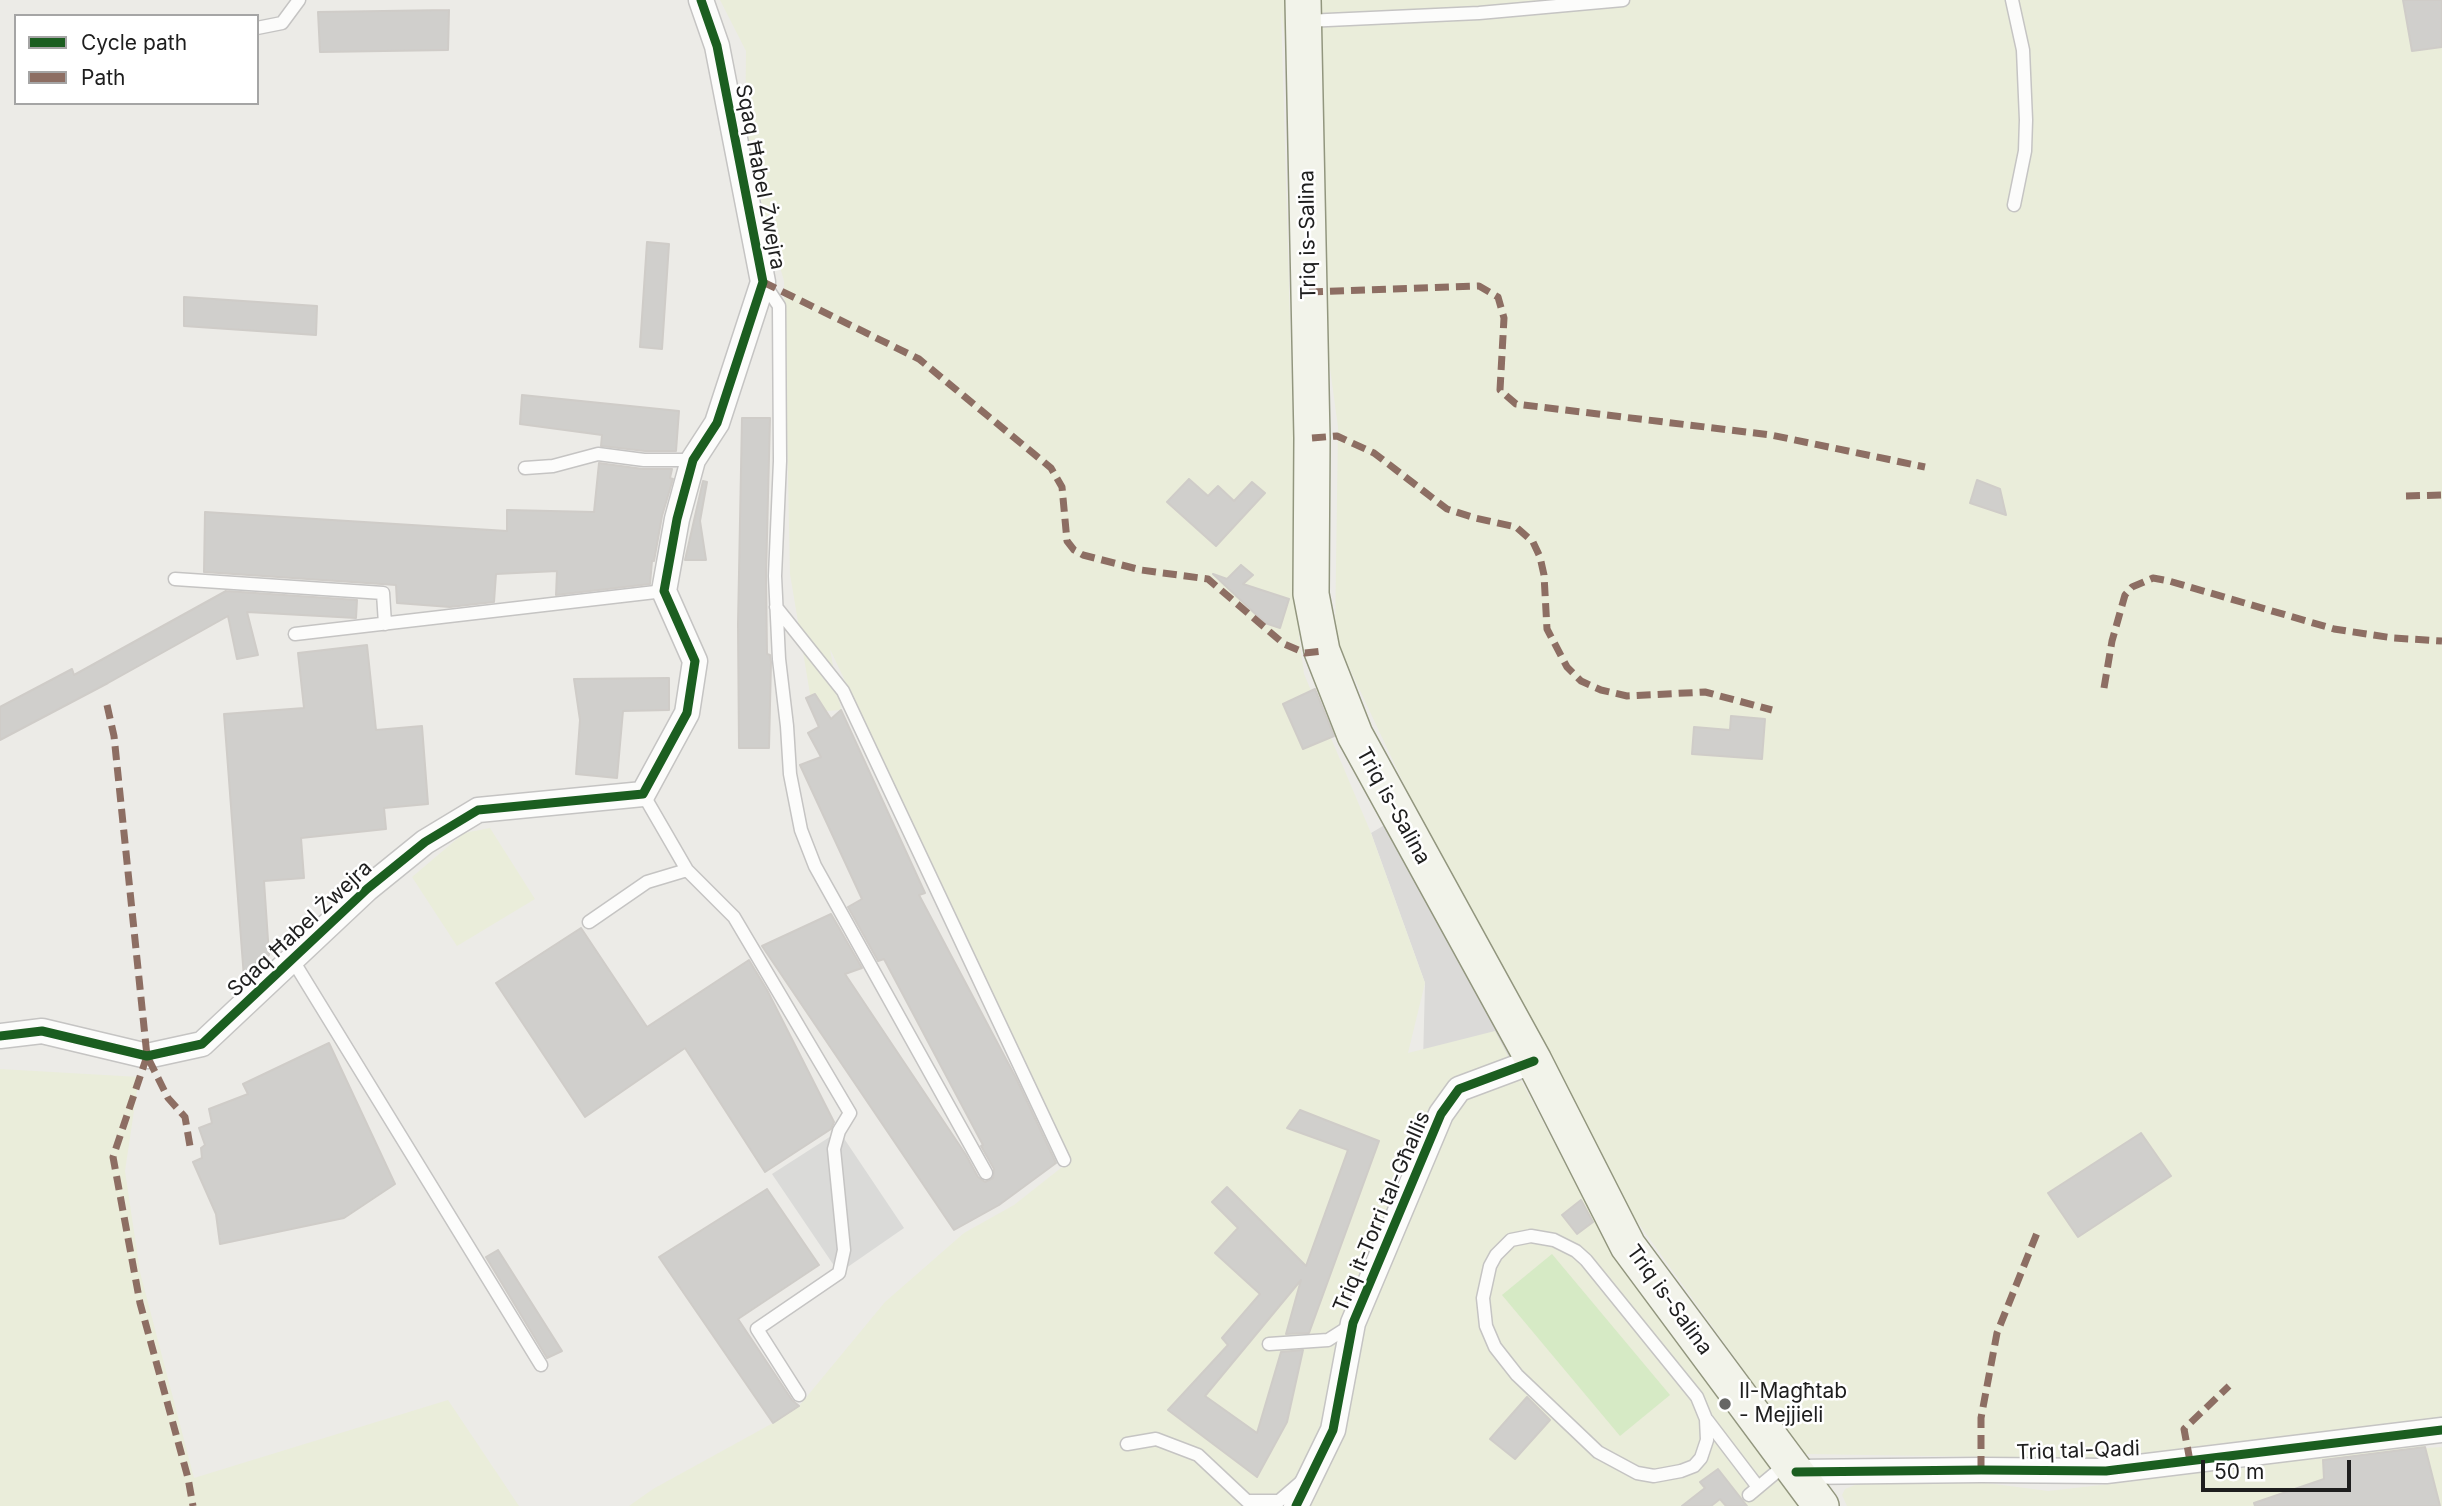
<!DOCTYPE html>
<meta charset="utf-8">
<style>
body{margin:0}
#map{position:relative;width:2442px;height:1506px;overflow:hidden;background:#ecebe7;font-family:Inter,sans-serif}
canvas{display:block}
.legend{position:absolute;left:14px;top:14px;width:245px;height:91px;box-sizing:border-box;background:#fff;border:2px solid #a5a5a5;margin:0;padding:9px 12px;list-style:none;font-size:21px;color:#1e1e1e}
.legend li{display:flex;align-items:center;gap:14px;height:35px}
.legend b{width:35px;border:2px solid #a5a5a5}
.scale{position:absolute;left:2201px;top:1460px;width:150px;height:32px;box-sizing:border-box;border:4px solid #1e1e1e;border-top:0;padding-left:9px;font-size:21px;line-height:24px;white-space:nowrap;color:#1e1e1e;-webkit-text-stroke:5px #fff;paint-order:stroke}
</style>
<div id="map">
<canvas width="2442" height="1506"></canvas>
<ul class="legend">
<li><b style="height:9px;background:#1b5e20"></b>Cycle path</li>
<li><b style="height:9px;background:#8d6e63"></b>Path</li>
</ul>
<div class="scale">50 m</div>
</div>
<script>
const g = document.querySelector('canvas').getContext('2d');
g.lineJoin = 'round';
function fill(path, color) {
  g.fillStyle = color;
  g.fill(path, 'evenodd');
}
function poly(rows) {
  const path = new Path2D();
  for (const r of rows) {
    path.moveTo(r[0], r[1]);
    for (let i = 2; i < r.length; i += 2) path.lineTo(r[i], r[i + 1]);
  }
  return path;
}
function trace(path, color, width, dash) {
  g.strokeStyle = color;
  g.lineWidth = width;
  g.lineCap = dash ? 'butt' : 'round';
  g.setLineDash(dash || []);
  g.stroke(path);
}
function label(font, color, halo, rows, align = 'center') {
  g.font = font + ' Inter,sans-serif';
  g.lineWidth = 5;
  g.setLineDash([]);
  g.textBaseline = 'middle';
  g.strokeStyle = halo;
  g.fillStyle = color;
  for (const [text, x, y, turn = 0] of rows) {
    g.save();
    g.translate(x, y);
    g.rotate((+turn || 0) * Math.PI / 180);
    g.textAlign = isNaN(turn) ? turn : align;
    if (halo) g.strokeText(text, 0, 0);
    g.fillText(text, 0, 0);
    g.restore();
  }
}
const residential = poly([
 [1388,823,1534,1061,1423,1062,1425,983,1371,833]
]);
const religious = poly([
 [839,1131,904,1228,839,1273,772,1174]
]);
const farmland = poly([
 [720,0,2442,0,2442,1420,2120,1459,1804,1454,1626,1206,1409,795,1335,637,1338,427,1281,9,1299,635,1304,674,1371,833,1425,983,1408,1053,1495,1031,1608,1245,1802,1506,629,1506,653,1489,773,1423,799,1406,885,1302,964,1233,1014,1205,1071,1160,830,649,841,710,813,712,790,574,784,281,745,146,746,51],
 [490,828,535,899,457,946,412,877,464,833],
 [0,1069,139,1077,125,1171,140,1272,194,1478,448,1400,519,1506,0,1506],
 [2424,1443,2426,1448,2442,1447,2442,1506,1847,1506,1842,1495,1845,1489,1868,1480,1940,1477,2048,1491,2136,1481,2136,1478]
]);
const grass = poly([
 [1552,1254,1670,1395,1620,1436,1502,1295]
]);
const building = poly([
 [2403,0,2442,0,2442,47,2412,51,2403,0],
 [449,10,448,50,320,52,318,12,449,10],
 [647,242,669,244,662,349,640,347,647,242],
 [184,297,317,306,316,335,184,326,184,297],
 [522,395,679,411,676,451,645,451,601,446,602,435,520,424,522,395],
 [742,418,770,418,766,576,767,654,770,655,771,662,769,748,739,748,738,624,742,418],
 [599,463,643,469,672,469,670,478,673,479,662,516,654,561,652,561,650,584,556,595,557,571,496,574,494,602,450,607,397,603,396,585,204,572,205,512,507,531,507,510,594,512,599,463],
 [1189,479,1208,496,1218,486,1234,501,1252,482,1265,493,1216,546,1167,502,1189,479],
 [1977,480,2000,489,2006,515,1970,503,1977,480],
 [703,481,707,482,700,521,706,560,685,560,703,481],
 [1241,565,1253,575,1243,584,1289,599,1280,628,1265,623,1213,574,1227,579,1241,565],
 [226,591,357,600,356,618,247,612,258,655,237,659,228,616,108,683,0,740,0,707,72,669,74,675,226,591],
 [367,645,376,730,422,726,428,804,384,808,386,829,301,838,304,878,264,881,269,955,244,978,224,714,304,708,298,653,367,645],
 [669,678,669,710,623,711,617,778,576,774,580,720,574,679,669,678],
 [1315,689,1334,736,1303,749,1283,704,1315,689],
 [815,694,831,719,841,710,925,893,919,895,1016,1078,1056,1163,999,1205,954,1230,762,946,831,914,862,968,845,974,966,1155,978,1177,985,1182,993,1178,994,1169,981,1146,983,1145,884,959,878,961,848,907,862,899,800,765,821,757,808,733,819,727,806,698,815,694],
 [1731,716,1765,719,1762,759,1692,754,1694,727,1730,730,1731,716],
 [581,928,647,1027,749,960,767,990,834,1122,831,1129,765,1172,685,1048,585,1117,496,983,581,928],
 [329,1043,395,1184,344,1218,220,1244,216,1214,193,1162,202,1158,201,1148,205,1145,199,1128,212,1123,209,1109,248,1094,243,1084,329,1043],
 [1300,1110,1379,1141,1309,1333,1286,1334,1301,1280,1205,1396,1257,1433,1281,1352,1303,1350,1287,1422,1257,1477,1168,1410,1228,1345,1222,1338,1260,1294,1215,1253,1238,1228,1212,1202,1227,1187,1306,1266,1348,1150,1287,1128,1300,1110],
 [2141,1133,2171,1176,2078,1237,2048,1193,2141,1133],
 [767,1189,819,1265,738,1319,792,1400,799,1406,773,1423,659,1257,767,1189],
 [1581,1200,1593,1222,1577,1234,1562,1215,1581,1200],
 [498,1250,562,1351,547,1358,486,1257,498,1250],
 [1527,1397,1550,1420,1515,1459,1490,1439,1527,1397],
 [2425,1447,2440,1506,2255,1506,2254,1503,2324,1479,2323,1460,2425,1447],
 [1718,1469,1747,1506,1726,1506,1720,1499,1711,1506,1682,1506,1705,1488,1700,1482,1718,1469]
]);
const service = poly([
 [2012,0,2023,50,2026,120,2025,151,2014,205],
 [1306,21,1479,13,1623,0],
 [257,28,282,23,299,0],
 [763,282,779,306,780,461,775,576,779,659,787,726,790,774,801,830,815,866,986,1173],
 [525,468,553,466,598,454,644,460,693,460],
 [175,579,383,593,385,624],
 [776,607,843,691,1064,1160],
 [295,634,664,591],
 [643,794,687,870,734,917,850,1113,839,1131,834,1149,844,1250,839,1273,757,1329,799,1395],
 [589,922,647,882,687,870],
 [292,959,541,1365],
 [1531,1236,1554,1240,1576,1251,1586,1260,1697,1397,1706,1419,1707,1440,1701,1458,1694,1466,1681,1471,1654,1476,1637,1473,1598,1452,1517,1375,1495,1347,1486,1326,1483,1298,1490,1266,1496,1255,1511,1240,1531,1236],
 [1269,1344,1328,1340,1350,1326],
 [1707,1420,1758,1487],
 [1127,1444,1156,1439,1198,1455,1247,1501,1279,1501,1301,1482],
 [1749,1495,1786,1464]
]);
const minor = poly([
 [0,1036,42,1031,147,1056,202,1044,367,889,425,842,478,810,643,794,687,713,695,661,664,591,677,519,693,460,717,423,763,282,717,46,701,0],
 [1796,1472,1981,1470,2106,1471,2442,1430],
 [1296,1506,1333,1430,1353,1323,1441,1114,1459,1089,1534,1061]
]);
const secondary = poly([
 [1303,0,1312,438,1311,594,1322,651,1355,735,1534,1061,1628,1246,1821,1506]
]);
const quiet = poly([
 [763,282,919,359,1051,468,1062,487,1067,541,1074,550,1083,555,1141,570,1208,579,1284,644,1305,653,1322,651],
 [1309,292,1479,286,1498,297,1504,318,1500,390,1516,404,1771,435,1925,467],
 [1312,438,1337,436,1374,453,1447,509,1475,518,1516,527,1533,542,1540,557,1544,575,1547,629,1567,667,1581,681,1601,690,1627,696,1705,692,1772,710],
 [2406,496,2442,495],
 [2104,688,2112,641,2125,595,2132,587,2153,578,2169,581,2334,629,2393,638,2442,641],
 [107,705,114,736,147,1056,168,1098,185,1117,191,1152],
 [147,1056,113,1157,140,1303,188,1478,193,1506],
 [2190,1461,2184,1429,2229,1386],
 [1981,1470,1981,1418,1997,1333,2039,1228]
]);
const cycleway = poly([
 [0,1036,42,1031,147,1056,202,1044,367,889,425,842,478,810,643,794,687,713,695,661,664,591,677,519,693,460,717,423,763,282,717,46,701,0],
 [1796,1472,1981,1470,2106,1471,2442,1430],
 [1296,1506,1333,1430,1353,1323,1441,1114,1459,1089,1534,1061]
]);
const markers = [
 [1725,1404,7,"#666664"]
];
const streetNames = [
 ["Sqaq Ħabel Żwejra",760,177,79],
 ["Triq is-Salina",1308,235,-91],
 ["Triq is-Salina",1393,806,61],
 ["Sqaq Ħabel Żwejra",300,929,-43],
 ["Triq it-Torri tal-Għallis",1382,1212,-67],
 ["Triq is-Salina",1669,1300,54],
 ["Triq tal-Qadi",2078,1451,-2]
];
const poiNames = [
 ["Il-Magħtab",1739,1392],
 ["- Mejjieli",1739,1416]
];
fill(residential, '#dbdad8');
fill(religious, '#dadad8');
fill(farmland, '#eaedda');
fill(grass, '#d6eac5');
fill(building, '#d0cfcc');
trace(building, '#cfccc8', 2);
trace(service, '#c5c4c3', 15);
trace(minor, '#c5c4c3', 27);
trace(secondary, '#92967e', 38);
trace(service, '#fcfcfb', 12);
trace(minor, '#fcfcfb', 24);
trace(secondary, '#f2f3ea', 35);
trace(quiet, '#8d6e63', 7, [14, 7]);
trace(cycleway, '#1b5e20', 9);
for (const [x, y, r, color] of markers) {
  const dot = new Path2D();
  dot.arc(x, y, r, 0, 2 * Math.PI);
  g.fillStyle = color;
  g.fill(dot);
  trace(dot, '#fff', 2.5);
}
label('21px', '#1e1e1e', '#fff', streetNames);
label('21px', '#1e1e1e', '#fff', poiNames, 'left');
</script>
